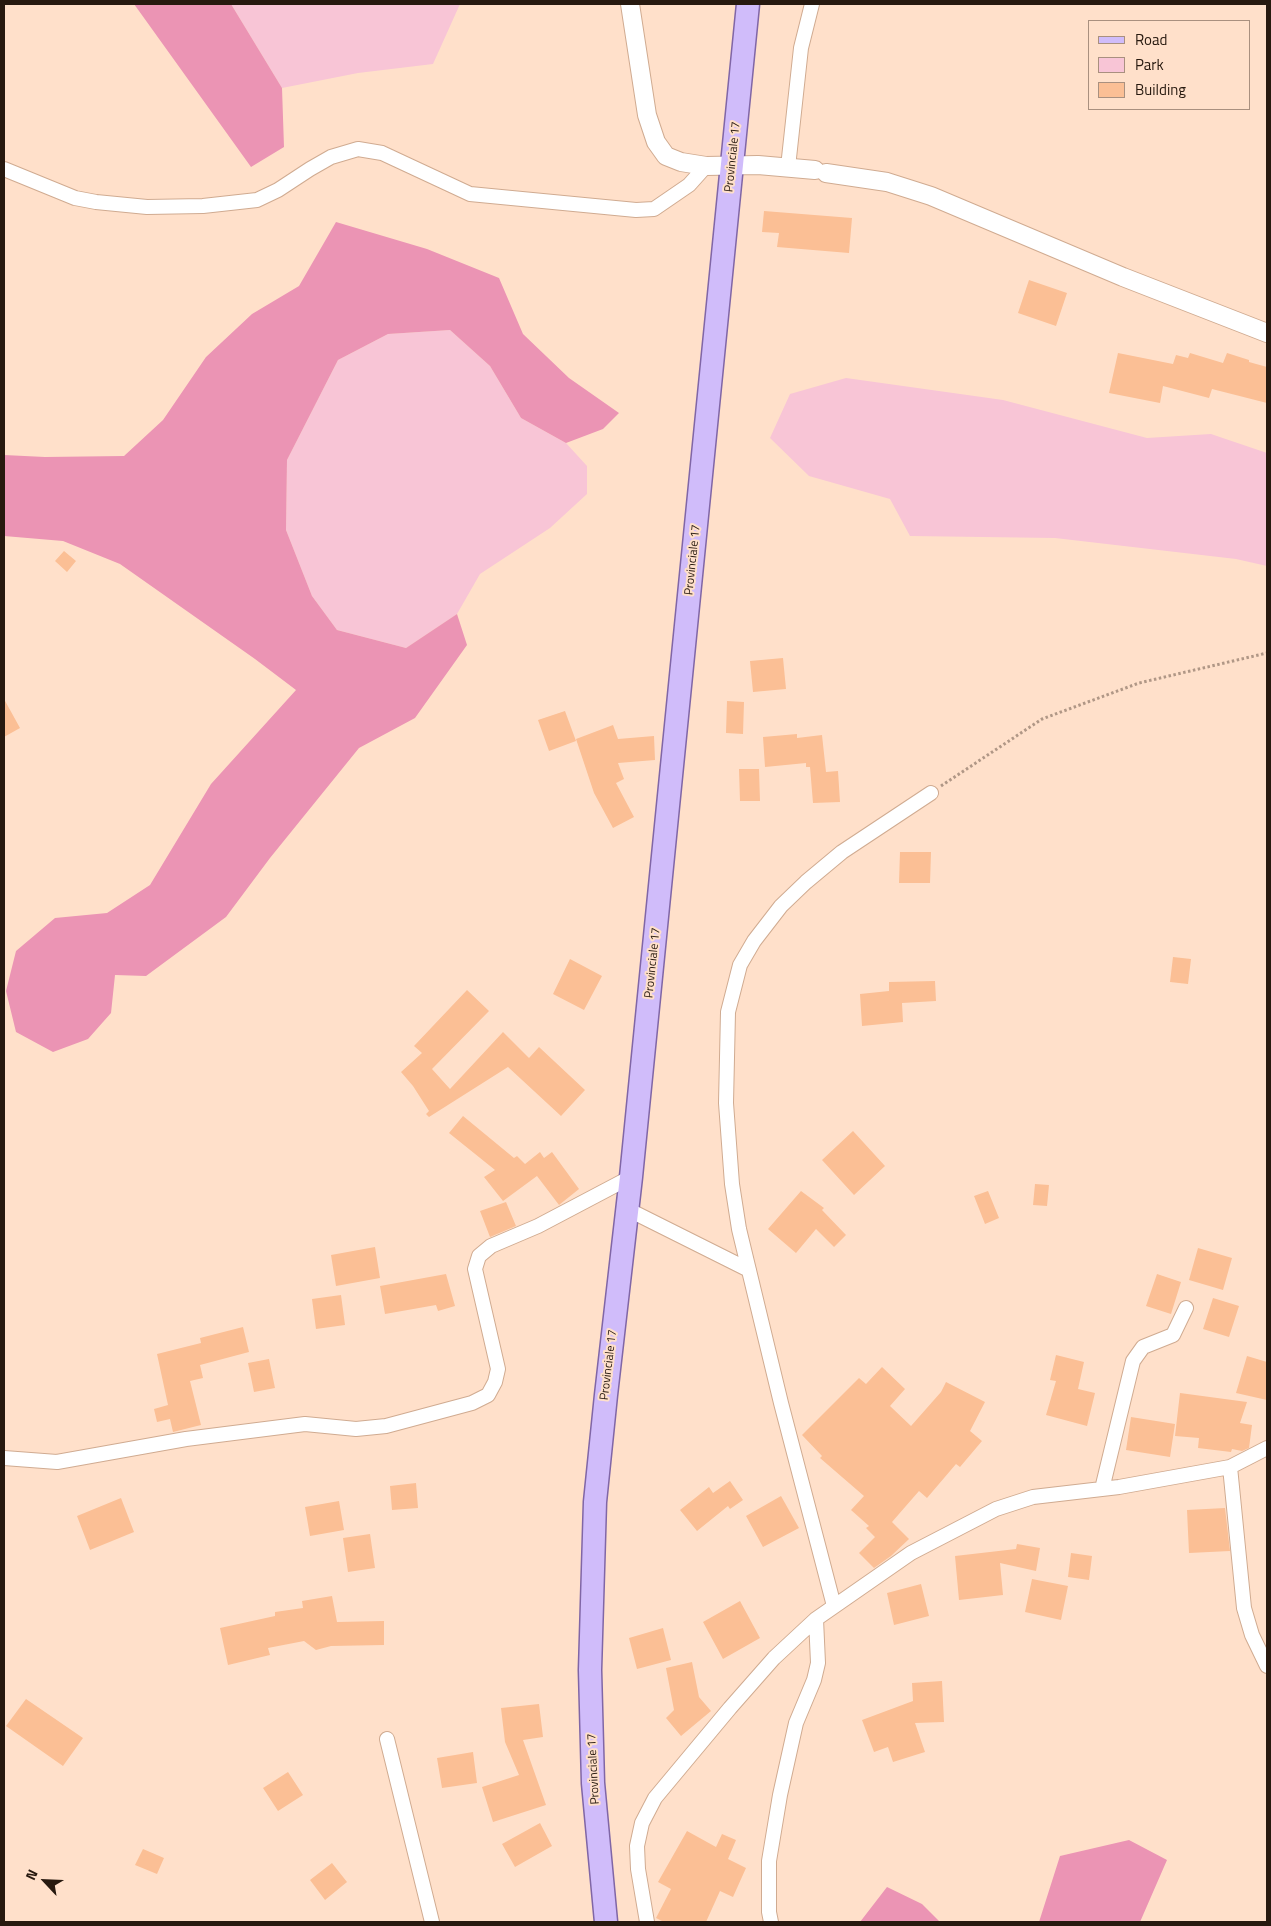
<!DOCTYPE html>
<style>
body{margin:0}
#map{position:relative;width:1271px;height:1926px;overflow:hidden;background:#ffe0ca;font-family:"Titillium Web",sans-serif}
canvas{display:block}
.frame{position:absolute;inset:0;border:5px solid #27190f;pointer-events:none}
.legend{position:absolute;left:1088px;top:20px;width:162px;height:90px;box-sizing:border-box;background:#ffe0ca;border:1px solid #a9907f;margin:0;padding:6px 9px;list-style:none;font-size:15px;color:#27190f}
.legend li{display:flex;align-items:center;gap:10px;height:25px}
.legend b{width:25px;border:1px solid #a9907f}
.north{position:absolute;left:20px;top:1856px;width:50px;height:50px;-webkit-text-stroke:4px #ffe0ca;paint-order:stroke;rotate:295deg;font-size:14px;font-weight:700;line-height:20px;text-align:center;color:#27190f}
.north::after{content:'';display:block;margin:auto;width:18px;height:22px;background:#27190f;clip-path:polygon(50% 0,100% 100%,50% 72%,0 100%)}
</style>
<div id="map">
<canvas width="1271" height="1926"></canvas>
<div class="frame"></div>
<ul class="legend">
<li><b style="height:6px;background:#d0bcfa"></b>Road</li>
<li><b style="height:14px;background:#f8c5d6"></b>Park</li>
<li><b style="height:14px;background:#fbbf95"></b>Building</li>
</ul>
<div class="north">N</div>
</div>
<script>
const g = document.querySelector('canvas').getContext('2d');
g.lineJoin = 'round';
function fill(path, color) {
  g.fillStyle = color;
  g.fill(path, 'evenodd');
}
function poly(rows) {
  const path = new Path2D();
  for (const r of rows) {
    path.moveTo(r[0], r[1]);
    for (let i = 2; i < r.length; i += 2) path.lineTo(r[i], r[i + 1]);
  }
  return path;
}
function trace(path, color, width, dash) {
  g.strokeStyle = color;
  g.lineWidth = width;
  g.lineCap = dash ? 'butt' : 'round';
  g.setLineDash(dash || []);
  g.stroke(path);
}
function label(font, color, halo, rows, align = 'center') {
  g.font = font + ' "Titillium Web",sans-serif';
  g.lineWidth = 4;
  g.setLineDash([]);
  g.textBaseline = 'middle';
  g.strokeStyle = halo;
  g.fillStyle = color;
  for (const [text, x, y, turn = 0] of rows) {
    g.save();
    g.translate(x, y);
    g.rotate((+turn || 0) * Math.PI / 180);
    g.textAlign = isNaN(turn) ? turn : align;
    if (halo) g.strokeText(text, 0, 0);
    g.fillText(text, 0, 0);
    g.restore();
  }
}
const green = poly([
 [231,4,460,4,433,64,358,73,282,88],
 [450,330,490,366,521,418,566,443,587,466,587,494,550,528,480,574,457,614,406,648,337,630,312,596,286,530,287,460,338,360,388,334],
 [846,378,1003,400,1147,438,1211,434,1267,453,1267,566,1236,559,1055,538,910,536,890,499,809,476,770,438,790,394]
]);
const forest = poly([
 [134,4,231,4,282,88,284,147,251,167],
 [336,222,427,249,499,278,523,334,569,378,619,413,603,429,566,443,521,418,490,366,450,330,388,334,338,360,287,460,286,530,312,596,337,630,406,648,457,614,467,645,415,718,359,748,270,858,226,917,146,976,115,975,111,1013,88,1039,53,1052,16,1032,6,991,16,951,55,918,107,913,150,885,211,784,296,690,255,659,120,564,63,541,4,536,4,455,45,457,124,456,163,420,206,357,252,314,299,286],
 [1129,1840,1167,1860,1140,1922,1039,1922,1060,1856],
 [887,1887,922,1904,940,1922,860,1922]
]);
const building = poly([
 [764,211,852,218,849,253,777,247,779,233,762,232],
 [1029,280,1067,293,1056,326,1018,313],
 [1118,353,1173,364,1176,355,1188,358,1190,353,1223,363,1227,353,1249,360,1249,362,1267,367,1267,403,1212,389,1209,398,1163,386,1160,403,1109,393],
 [64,551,76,561,67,572,55,561],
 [783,658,786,689,753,692,750,661],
 [4,699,20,728,4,737],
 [727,701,744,702,743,734,726,733],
 [565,711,576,741,549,751,538,720],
 [613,725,618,739,654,736,655,760,618,763,624,779,616,783,634,817,613,828,594,793,576,739],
 [797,734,797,738,822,735,826,772,838,771,840,802,813,803,810,767,806,767,806,763,765,767,763,737],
 [739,769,759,769,760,801,740,801],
 [900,852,931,852,930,883,899,883],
 [1173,957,1191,959,1188,984,1170,982],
 [570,959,602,976,584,1010,553,994],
 [935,981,936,1001,902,1003,903,1022,862,1026,860,994,889,991,889,982],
 [467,990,489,1011,432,1069,450,1089,503,1032,529,1058,539,1047,585,1090,561,1116,508,1067,429,1117,426,1114,429,1111,413,1086,401,1072,422,1053,414,1046],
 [463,1116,514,1158,517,1156,525,1164,540,1152,544,1158,552,1152,579,1189,559,1205,537,1176,503,1201,484,1177,495,1170,449,1133],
 [853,1131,885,1166,854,1195,822,1160],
 [1035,1184,1049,1185,1047,1206,1033,1205],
 [801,1191,824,1208,822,1210,846,1235,834,1247,816,1229,796,1253,768,1229],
 [988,1191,999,1218,985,1224,974,1196],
 [506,1202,516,1226,490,1237,480,1211],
 [375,1247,380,1278,336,1286,331,1255],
 [1198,1248,1232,1258,1223,1290,1189,1280],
 [446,1274,455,1306,438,1311,436,1305,385,1314,380,1286],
 [1157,1274,1181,1282,1171,1314,1146,1306],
 [341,1295,345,1325,316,1329,312,1299],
 [1213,1298,1239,1306,1229,1337,1203,1329],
 [243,1327,249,1352,200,1365,203,1378,190,1381,201,1425,173,1432,170,1419,157,1422,154,1409,168,1405,157,1354,201,1343,200,1338],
 [1056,1355,1084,1362,1078,1389,1095,1393,1087,1426,1046,1415,1056,1381,1050,1380],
 [1247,1356,1267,1362,1267,1400,1236,1393],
 [269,1359,275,1388,254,1392,248,1363],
 [882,1367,905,1389,890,1406,911,1426,941,1392,946,1382,985,1402,970,1431,982,1441,960,1467,956,1464,927,1498,919,1491,892,1522,909,1539,891,1556,874,1568,859,1553,875,1537,866,1528,869,1526,851,1510,864,1496,820,1458,822,1456,802,1435,859,1378,866,1384],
 [1180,1393,1247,1402,1240,1423,1252,1425,1249,1448,1242,1451,1232,1449,1231,1452,1198,1448,1199,1438,1175,1436],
 [1131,1417,1175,1424,1170,1457,1126,1450],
 [730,1481,743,1500,730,1509,728,1506,697,1531,680,1510,709,1487,713,1493],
 [416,1483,418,1508,392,1510,390,1486],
 [781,1496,799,1528,763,1547,746,1516],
 [121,1498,134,1532,90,1550,77,1516],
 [339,1501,344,1530,310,1536,305,1507],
 [1225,1508,1230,1551,1189,1553,1187,1510],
 [370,1534,375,1568,348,1572,343,1538],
 [1017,1544,1040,1548,1036,1571,1000,1563,1003,1595,959,1600,955,1556,1016,1549],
 [1071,1553,1092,1556,1089,1580,1068,1577],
 [1032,1579,1068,1586,1061,1620,1025,1612],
 [921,1584,929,1616,894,1625,887,1593],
 [332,1596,337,1622,384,1621,384,1645,331,1646,316,1650,304,1641,268,1648,270,1655,228,1665,220,1628,275,1616,275,1612,303,1608,302,1601],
 [740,1601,760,1638,723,1659,703,1622],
 [663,1628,671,1660,637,1669,629,1638],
 [692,1662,699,1697,711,1711,681,1736,666,1718,674,1710,666,1668],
 [942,1681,944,1722,915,1723,925,1752,893,1762,888,1747,874,1752,862,1720,913,1701,912,1683],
 [26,1699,83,1738,63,1766,6,1726],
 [539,1704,543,1737,523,1740,546,1805,493,1822,482,1787,519,1775,505,1742,501,1708],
 [473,1752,477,1783,442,1788,437,1758],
 [288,1772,303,1795,278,1811,263,1788],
 [540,1823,552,1846,515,1867,502,1844],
 [687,1831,716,1847,722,1834,736,1840,728,1859,746,1868,733,1897,720,1891,706,1922,664,1922,656,1918,671,1889,658,1882],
 [143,1849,164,1858,157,1874,135,1865],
 [332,1863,347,1882,325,1900,310,1880]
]);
const path = poly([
 [941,786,1042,719,1139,683,1267,653]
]);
const minor = poly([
 [788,167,801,48,812,4],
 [4,169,75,198,96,202,147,207,203,206,257,200,278,190,310,169,331,157,358,149,382,153,470,194,636,210,654,209,689,185,706,166],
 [627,1209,749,1270],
 [4,1458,57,1462,186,1439,305,1424,356,1429,386,1426,472,1403,488,1395,495,1382,498,1369,475,1269,479,1256,491,1246,538,1226,631,1177],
 [1230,1467,1244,1608,1252,1635,1267,1666],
 [1102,1489,1133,1361,1143,1347,1173,1335,1186,1308],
 [834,1606,781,1403,739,1229,732,1184,726,1103,728,1012,740,965,754,941,781,906,806,882,842,852,931,793],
 [387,1739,432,1922],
 [647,1922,638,1869,637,1846,642,1823,655,1798,730,1708,774,1658,816,1619,911,1553,996,1509,1033,1497,1119,1487,1230,1467,1267,1448],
 [771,1922,769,1912,769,1861,780,1795,796,1723,814,1680,818,1663,816,1619]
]);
const tertiary = poly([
 [630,4,647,115,656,142,666,156,681,162,706,166,758,165,815,170],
 [826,173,887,182,931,196,1123,277,1267,333]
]);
const primary = poly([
 [606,1922,593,1783,590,1670,595,1502,606,1395,631,1177,748,4]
]);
const streetNames = [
 ["Provinciale 17",733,157,-84],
 ["Provinciale 17",693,560,-84],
 ["Provinciale 17",653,963,-84],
 ["Provinciale 17",609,1365,-83],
 ["Provinciale 17",594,1769,-93]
];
fill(green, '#f8c5d6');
fill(forest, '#eb94b4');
fill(building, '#fbbf95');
trace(minor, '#d0ab91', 16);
trace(tertiary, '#d0ab91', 20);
trace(primary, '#8066a6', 25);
trace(path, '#b09786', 3, [2.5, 2.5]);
trace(minor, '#fff', 14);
trace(tertiary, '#fff', 18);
trace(primary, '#d0bcfa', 22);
label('12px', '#27190f', '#ffe0ca', streetNames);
</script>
